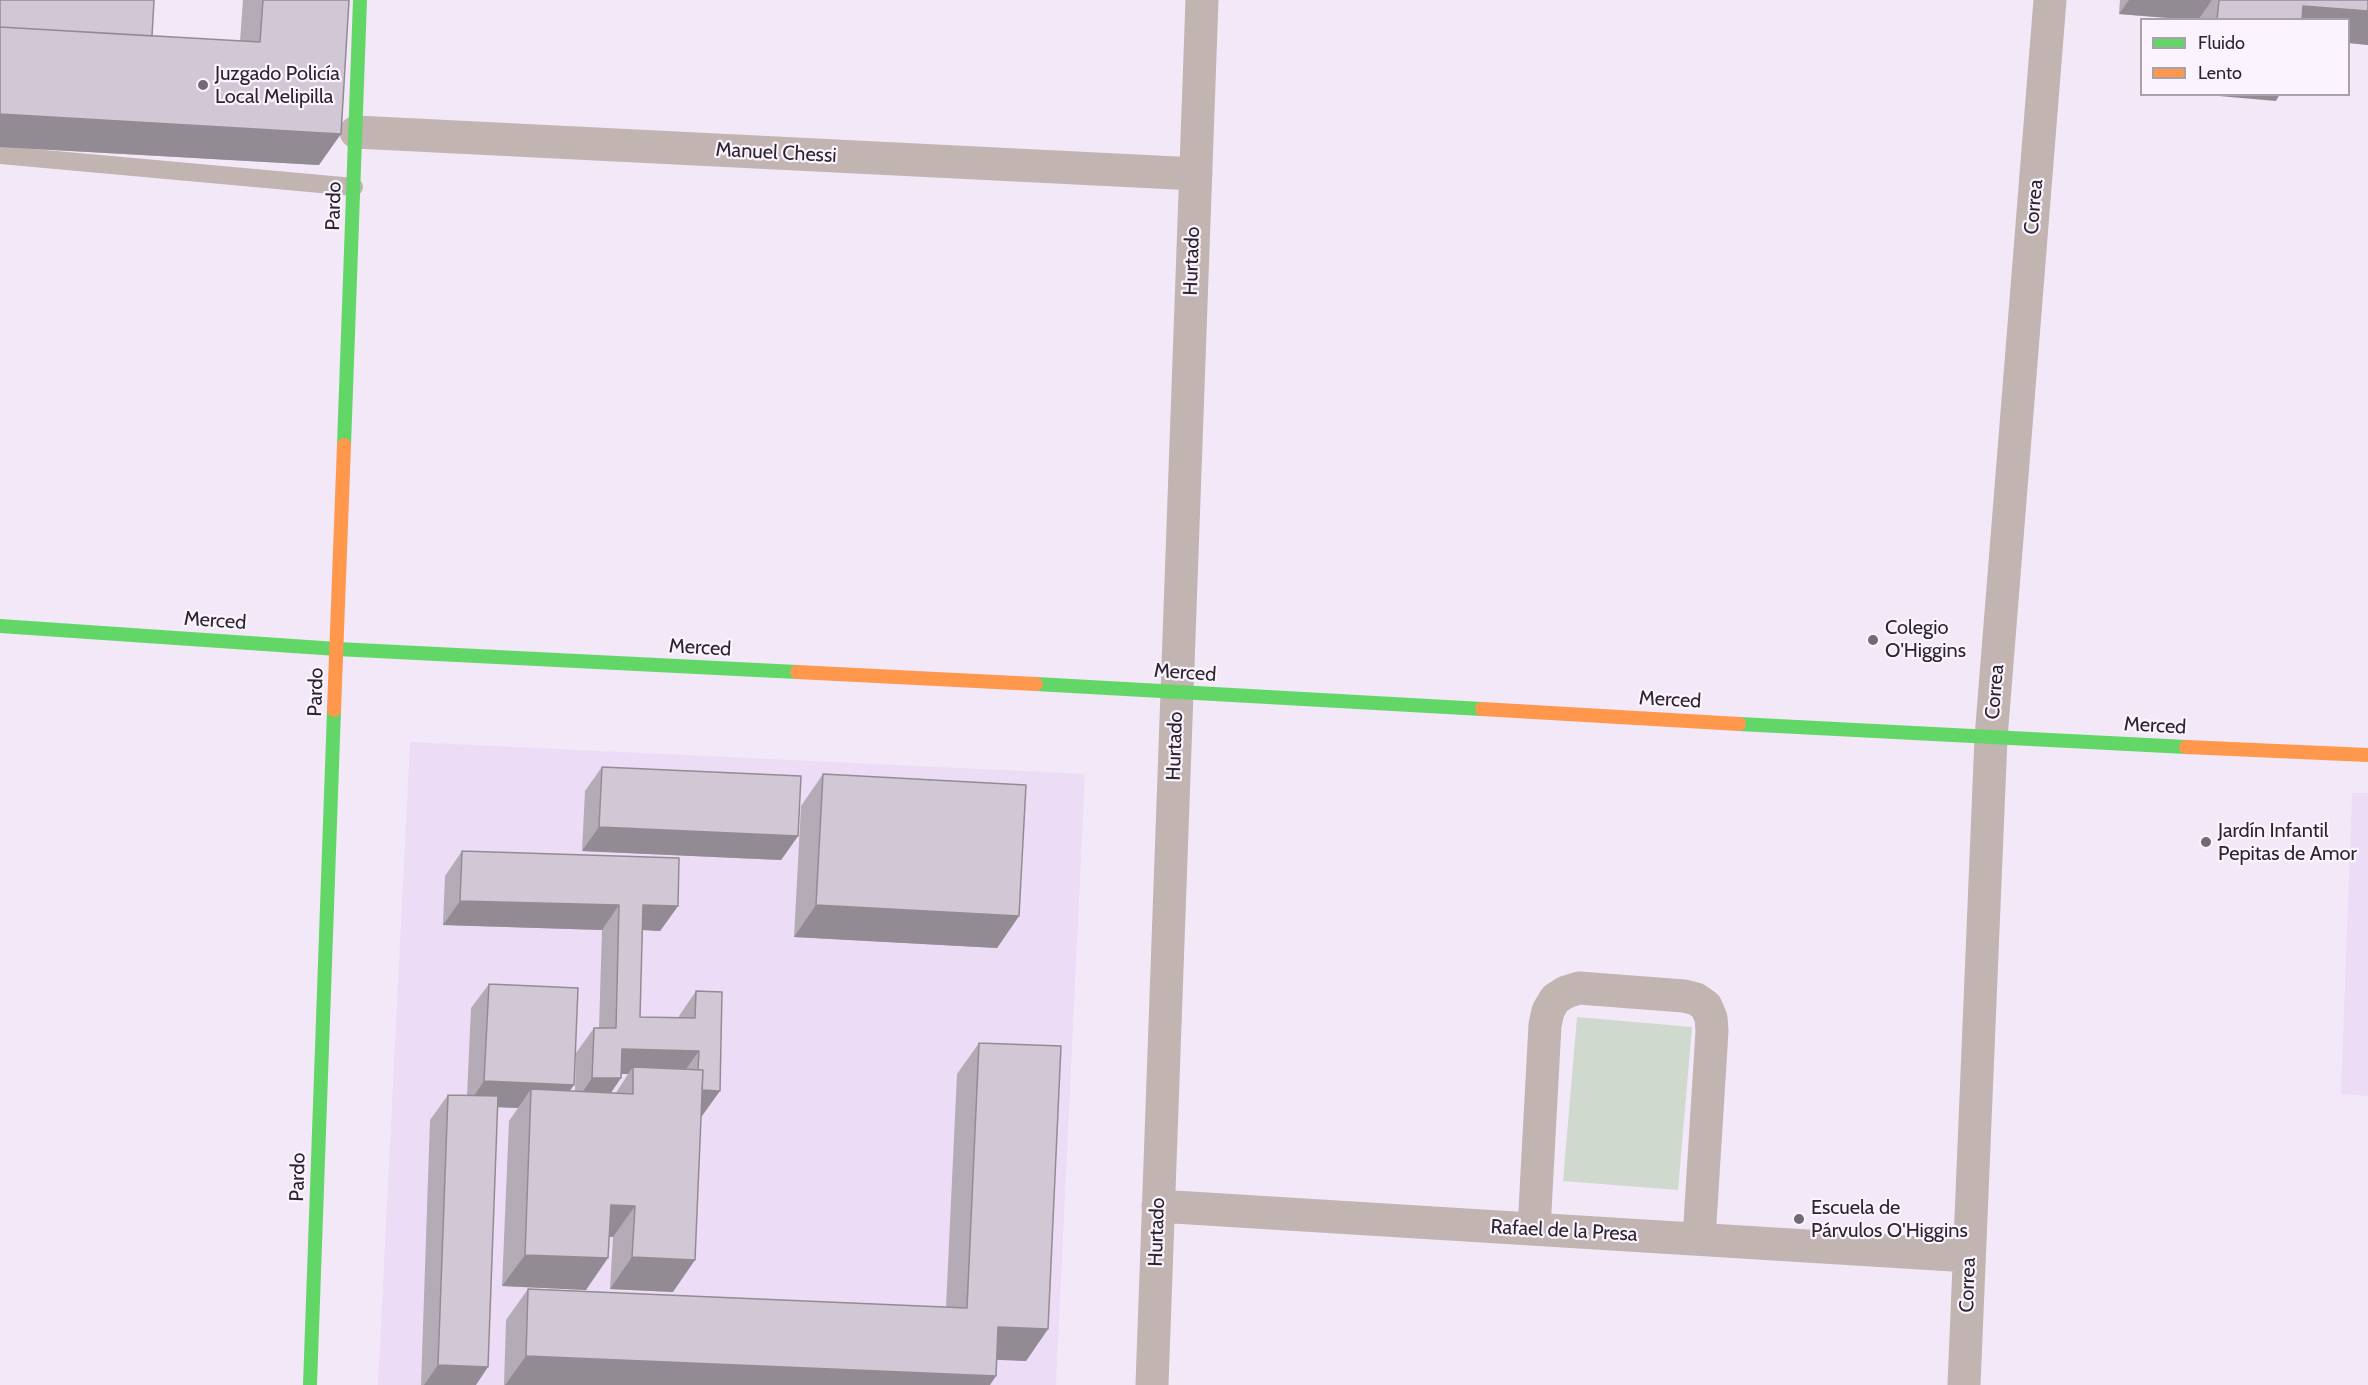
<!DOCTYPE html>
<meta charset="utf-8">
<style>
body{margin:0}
#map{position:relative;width:2368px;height:1385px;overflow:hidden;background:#f2e8f7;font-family:Cabin,sans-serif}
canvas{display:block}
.legend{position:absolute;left:2140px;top:18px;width:210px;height:78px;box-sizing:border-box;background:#fbf4ff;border:2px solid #a8a1ac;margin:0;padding:8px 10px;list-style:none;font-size:18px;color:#2b252f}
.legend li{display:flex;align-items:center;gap:12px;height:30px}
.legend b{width:30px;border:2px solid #a8a1ac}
</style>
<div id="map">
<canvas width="2368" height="1385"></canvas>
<ul class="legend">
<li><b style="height:8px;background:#63d668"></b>Fluido</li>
<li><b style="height:8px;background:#ff974d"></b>Lento</li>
</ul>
</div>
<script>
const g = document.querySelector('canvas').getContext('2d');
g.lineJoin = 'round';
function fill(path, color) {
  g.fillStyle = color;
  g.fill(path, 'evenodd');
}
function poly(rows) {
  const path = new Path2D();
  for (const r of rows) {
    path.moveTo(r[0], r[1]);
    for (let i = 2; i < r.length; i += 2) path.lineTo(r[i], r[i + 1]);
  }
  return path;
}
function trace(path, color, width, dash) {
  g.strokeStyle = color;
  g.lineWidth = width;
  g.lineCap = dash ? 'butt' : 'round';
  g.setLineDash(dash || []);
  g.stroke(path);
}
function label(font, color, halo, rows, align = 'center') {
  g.font = font + ' Cabin,sans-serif';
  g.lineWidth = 4.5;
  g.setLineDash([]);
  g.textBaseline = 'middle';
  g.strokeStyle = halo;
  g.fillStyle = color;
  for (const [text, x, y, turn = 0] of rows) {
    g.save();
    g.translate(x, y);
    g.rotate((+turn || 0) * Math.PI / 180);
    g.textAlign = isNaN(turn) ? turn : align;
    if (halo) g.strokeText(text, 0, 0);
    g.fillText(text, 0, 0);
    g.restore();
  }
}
const built = poly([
 [410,742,1085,774,1056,1385,378,1385],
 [2352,793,2368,793,2368,1096,2341,1094]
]);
const green = poly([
 [1577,1017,1692,1027,1678,1190,1563,1181]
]);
const lane = poly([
 [0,155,354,187]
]);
const street = poly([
 [356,132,1196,174],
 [1158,1206,1969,1256],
 [1534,1229,1545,1025,1548,1011,1555,999,1566,992,1579,988,1684,996,1696,999,1706,1006,1711,1018,1712,1031,1699,1239],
 [1152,1385,1202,0],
 [1964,1385,1991,738,2050,0]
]);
const fast = poly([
 [344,445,360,0],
 [0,626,337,649,797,672],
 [1036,684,1482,709],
 [1739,724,2186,747],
 [310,1385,334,710]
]);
const slow = poly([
 [797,672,1036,684],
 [1482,709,1739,724],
 [334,710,344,445],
 [2186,747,2368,755]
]);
const wall = poly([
 [0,0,152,36,240,41,243,0,349,0,319,165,0,147],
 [2120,0,2368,0,2368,45,2349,43,2349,20,2188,20,2119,14],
 [602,767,798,836,781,860,582,851,585,791],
 [823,774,1019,916,997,948,794,937,801,806],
 [462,851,678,906,660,931,642,930,640,1017,679,1018,679,1016,696,991,702,1116,701,1116,673,1292,610,1289,613,1237,609,1237,586,1290,502,1286,509,1121,518,1108,498,1107,476,1385,421,1385,430,1120,448,1095,467,1096,471,1008,489,984,570,1091,575,1091,576,1053,594,1028,599,1028,602,930,443,925,445,876],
 [621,1074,628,1074,616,1093,611,1093],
 [979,1043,1048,1329,1026,1361,997,1359,990,1385,504,1385,506,1320,528,1289,946,1307,957,1074]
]);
const shadedWall = poly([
 [2129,0,2212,0,2198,20,2119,14],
 [2303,6,2368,11,2368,45,2349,43,2349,20,2294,20],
 [2196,94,2280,94,2276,101],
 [0,114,341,134,319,165,0,147],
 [599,827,798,836,781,860,582,851],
 [460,901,619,905,602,930,443,925],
 [643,905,678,906,660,931,626,929],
 [816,905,1019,916,997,948,794,937],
 [622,1049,699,1051,681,1076,633,1067,628,1074,605,1074],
 [592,1078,621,1078,604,1103,575,1103],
 [484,1081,574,1085,556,1110,531,1089,518,1108,467,1106],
 [698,1090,720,1091,702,1116,680,1115],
 [611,1205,635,1206,613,1237,589,1236],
 [525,1255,608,1258,586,1290,502,1286],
 [632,1257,695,1260,673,1292,610,1289],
 [998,1327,1048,1329,1026,1361,976,1359],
 [526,1356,996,1376,990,1385,505,1385],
 [438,1365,488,1367,476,1385,424,1385]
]);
const building = poly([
 [0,0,154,0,152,36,0,27,0,0],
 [263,0,349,0,341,134,0,114,0,27,260,42,263,0],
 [2219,0,2368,0,2368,11,2303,6,2302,20,2217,20,2219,0],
 [602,767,801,776,798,836,599,827,602,767],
 [823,774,1026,785,1019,916,816,905,823,774],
 [462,851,679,858,678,906,643,905,640,1017,695,1018,696,991,722,992,720,1091,702,1090,703,1070,698,1070,699,1051,622,1049,621,1078,592,1078,594,1028,616,1028,619,905,460,901,462,851],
 [489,984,578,988,574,1085,484,1081,489,984],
 [979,1043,1061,1046,1048,1329,998,1327,996,1376,526,1356,528,1289,967,1308,979,1043],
 [633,1067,703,1070,695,1260,632,1257,635,1206,611,1205,608,1258,525,1255,531,1089,633,1094,633,1067],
 [448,1095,498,1096,488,1367,438,1365,448,1095]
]);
const markers = [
 [203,85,6,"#716975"],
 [1873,640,6,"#716975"],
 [2206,842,6,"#716975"],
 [1799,1219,6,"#716975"]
];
const poiNames = [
 ["Juzgado Policía",215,74],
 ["Local Melipilla",215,97],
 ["Colegio",1885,628],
 ["O'Higgins",1885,651],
 ["Jardín Infantil",2218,831],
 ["Pepitas de Amor",2218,854],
 ["Escuela de",1811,1208],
 ["Párvulos O'Higgins",1811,1231]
];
const streetNames = [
 ["Manuel Chessi",776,153,3],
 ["Pardo",334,206,-88],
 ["Correa",2034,207,-85],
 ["Hurtado",1192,261,-88],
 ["Merced",215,621,4],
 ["Merced",700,648,3],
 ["Merced",1185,673,4],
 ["Pardo",316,692,-88],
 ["Correa",1995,692,-85],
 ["Merced",1670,700,3],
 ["Merced",2155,726,3],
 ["Hurtado",1175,746,-88],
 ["Pardo",298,1177,-88],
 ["Rafael de la Presa",1564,1231,3],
 ["Hurtado",1157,1232,-88],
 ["Correa",1968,1285,-88]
];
fill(built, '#eddcf6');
fill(green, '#cfd9ce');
trace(lane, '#c2b4b1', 18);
trace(street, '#c2b4b1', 33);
trace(fast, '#63d668', 14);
trace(slow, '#ff974d', 14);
fill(wall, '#b5abb6');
fill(shadedWall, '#938b94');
fill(building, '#d2c7d4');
trace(building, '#938b94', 1.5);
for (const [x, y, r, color] of markers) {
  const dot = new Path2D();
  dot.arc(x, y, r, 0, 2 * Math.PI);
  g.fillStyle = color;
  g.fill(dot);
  trace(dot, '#fbf4ff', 2);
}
label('20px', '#2b252f', '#fbf4ff', poiNames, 'left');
label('20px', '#2b252f', '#fbf4ff', streetNames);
</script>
